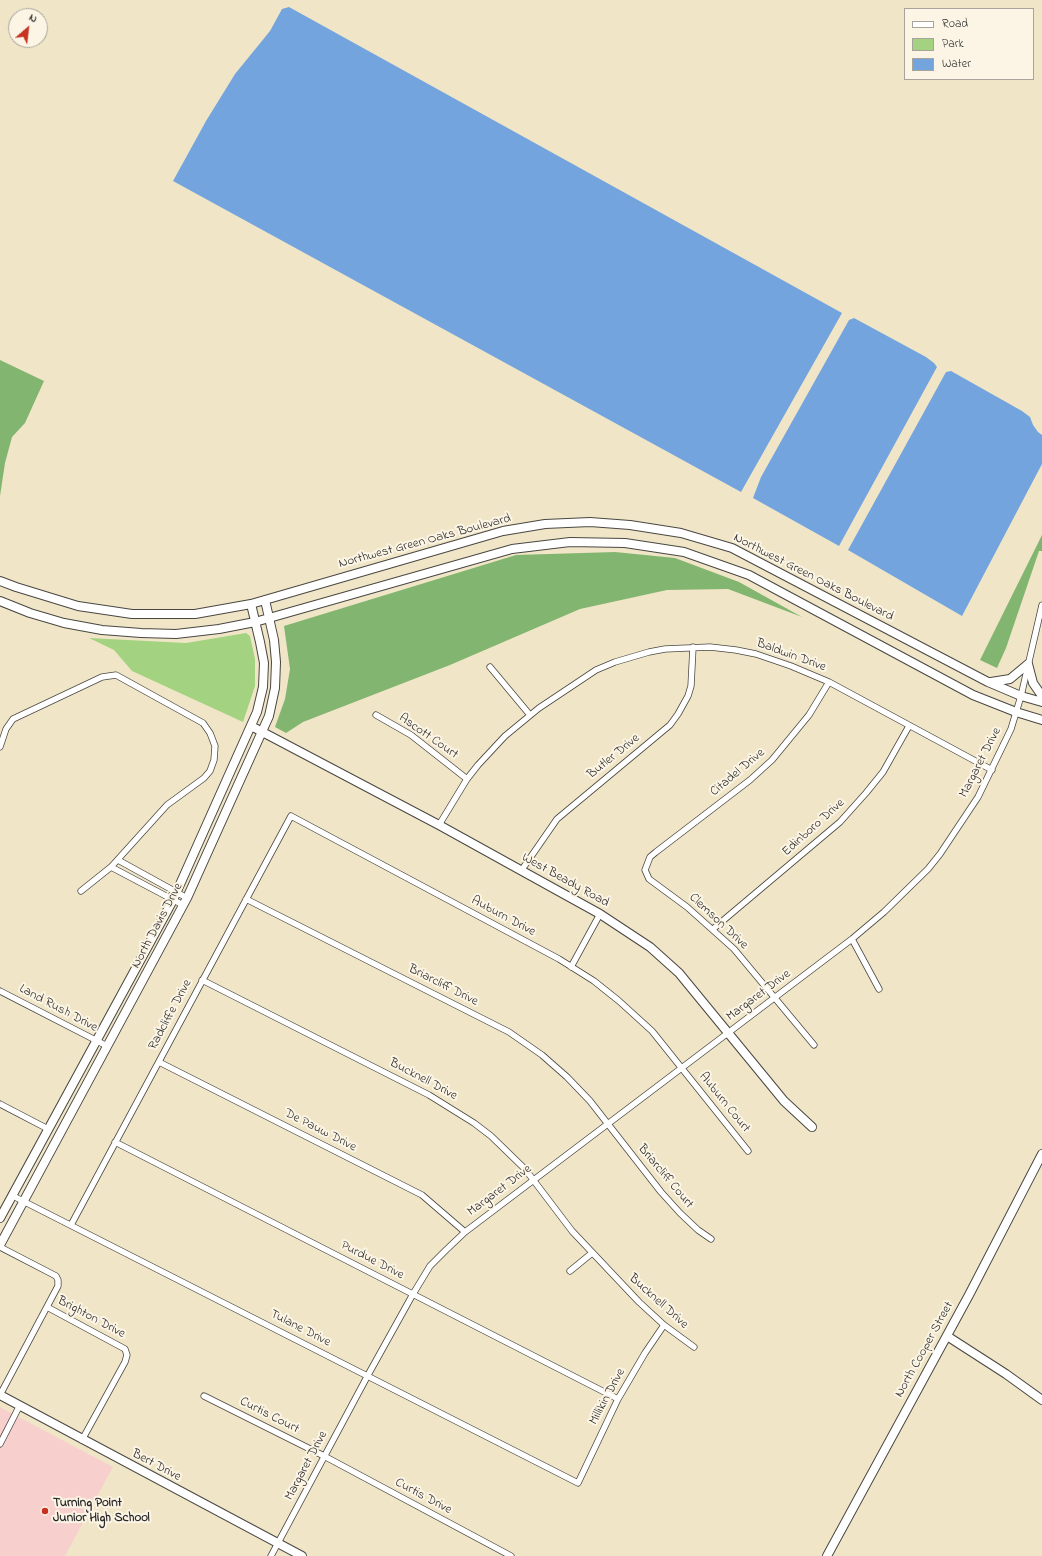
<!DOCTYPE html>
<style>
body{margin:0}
#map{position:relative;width:1042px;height:1556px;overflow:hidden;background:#f0e6c7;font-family:"Indie Flower",sans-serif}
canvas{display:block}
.legend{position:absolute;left:904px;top:8px;width:130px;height:72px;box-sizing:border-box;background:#fcf5e5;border:1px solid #a8a49b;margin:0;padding:5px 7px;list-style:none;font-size:12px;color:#2b2b2b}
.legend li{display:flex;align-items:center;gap:8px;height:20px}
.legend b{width:20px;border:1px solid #a8a49b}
.north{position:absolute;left:8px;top:8px;width:40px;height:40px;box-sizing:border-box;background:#fcf5e5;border:1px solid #a8a49b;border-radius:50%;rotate:28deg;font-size:11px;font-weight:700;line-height:16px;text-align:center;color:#2b2b2b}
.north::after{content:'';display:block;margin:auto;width:14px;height:18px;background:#c8321e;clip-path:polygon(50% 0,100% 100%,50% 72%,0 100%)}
</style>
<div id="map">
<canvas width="1042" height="1556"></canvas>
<ul class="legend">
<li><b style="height:5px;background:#fff"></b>Road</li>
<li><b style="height:11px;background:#a3d381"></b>Park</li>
<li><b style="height:11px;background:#74a4de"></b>Water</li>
</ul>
<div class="north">N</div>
</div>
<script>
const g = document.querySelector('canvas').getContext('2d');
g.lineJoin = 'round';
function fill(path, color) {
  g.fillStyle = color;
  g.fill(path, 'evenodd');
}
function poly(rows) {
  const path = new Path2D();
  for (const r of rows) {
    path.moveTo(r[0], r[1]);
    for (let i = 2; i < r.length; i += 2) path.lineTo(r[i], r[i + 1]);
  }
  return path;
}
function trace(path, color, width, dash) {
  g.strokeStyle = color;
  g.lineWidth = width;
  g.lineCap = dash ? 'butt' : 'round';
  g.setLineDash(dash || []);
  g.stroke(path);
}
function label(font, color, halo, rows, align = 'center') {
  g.font = font + ' "Indie Flower",sans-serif';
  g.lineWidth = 4;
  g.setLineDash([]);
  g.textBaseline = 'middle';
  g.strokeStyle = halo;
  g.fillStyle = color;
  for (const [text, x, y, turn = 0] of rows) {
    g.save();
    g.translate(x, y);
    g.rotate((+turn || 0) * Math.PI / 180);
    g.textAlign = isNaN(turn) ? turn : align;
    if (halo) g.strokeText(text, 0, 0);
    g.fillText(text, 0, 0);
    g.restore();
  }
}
const built = poly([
 [0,1407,113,1467,65,1556,0,1556]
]);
const green = poly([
 [246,633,250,636,255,659,255,686,243,722,132,671,114,650,89,638,186,643]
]);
const forest = poly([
 [0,360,44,381,25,423,12,437,5,463,0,496],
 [1042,535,1042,551,1039,551,1006,648,997,668,980,660],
 [615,552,675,558,739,582,802,617,728,589,667,590,580,609,450,665,303,722,286,733,275,727,285,699,290,669,284,626,516,555]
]);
const water = poly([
 [289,7,842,313,741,492,173,181,206,121,235,74,270,31,282,9],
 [854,318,926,357,934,363,937,367,839,546,753,498,761,477,849,320],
 [951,371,1022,411,1030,417,1033,425,1038,432,1042,435,1042,464,962,616,848,550,946,372]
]);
const street = poly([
 [490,667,530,715],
 [376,715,411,735,467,779],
 [0,747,6,729,13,719,102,677,116,675,203,723,210,733,215,746,214,760,210,771,204,778,167,805,111,867,81,891],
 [439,825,467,779,478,765,505,736,539,708,596,670,615,662,649,652,665,649,710,647,736,650,756,654,791,666,829,682,992,770],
 [118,860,187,898],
 [111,867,183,905],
 [521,871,557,819,670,725,678,714,688,696,691,686,693,647],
 [246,899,509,1032,542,1055,567,1077,590,1101,661,1192,680,1213,698,1230,711,1239],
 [713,929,840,822,866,793,883,772,909,726],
 [852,939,879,989],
 [571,967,600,914],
 [202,980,429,1095,474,1123,491,1136,525,1169,572,1231,639,1302,664,1325,694,1347],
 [0,991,107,1046],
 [814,1045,734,949,687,907,649,879,645,870,650,857,656,852,750,780,772,760,809,715,829,682],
 [159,1062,422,1195,465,1232],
 [0,1104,48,1129],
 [115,1142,618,1399],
 [13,1196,578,1483,618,1399,645,1353,664,1325],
 [71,1225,291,816,559,959,594,981,619,1001,652,1031,748,1151],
 [0,1247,56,1276,58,1280,58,1286,0,1395],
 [570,1271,592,1253],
 [47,1307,125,1349,127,1355,125,1362,82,1440],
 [204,1396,324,1456,511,1556],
 [0,1444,20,1405],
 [271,1556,368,1375,413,1294,430,1266,446,1250,465,1232,852,939,884,912,928,869,940,854,978,797,1011,729,1021,696,1042,605]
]);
const secondary = poly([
 [0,581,16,587,78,606,132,614,195,614,251,604,503,531,545,524,590,522,630,525,681,533,732,548,988,682,1021,696,1042,702],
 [0,601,30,613,64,623,102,630,141,633,176,634,219,629,255,622,512,549,570,542,625,543,684,552,749,575,973,695,1016,712,1042,720],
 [1028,664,1033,683,1042,696],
 [991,682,1010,679,1028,664],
 [251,726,439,825,600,914,650,947,679,973,784,1101,812,1127],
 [0,1218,173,900,257,712,263,687,264,663,260,642,251,604],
 [0,1245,187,898,269,716,275,688,276,662,274,640,265,600],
 [947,1336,1006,1374,1042,1400],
 [0,1395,302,1556],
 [827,1556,969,1295,1042,1154]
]);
const markers = [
 [45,1511,4,"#c8321e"]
];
const streetNames = [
 ["Northwest Green Oaks Boulevard",425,542,-15],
 ["Northwest Green Oaks Boulevard",813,578,27],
 ["Baldwin Drive",791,656,20],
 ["Ascott Court",428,737,35],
 ["Butler Drive",614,757,-39],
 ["Margaret Drive",981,763,-63],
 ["Citadel Drive",738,773,-40],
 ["Edinboro Drive",814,828,-42],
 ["West Beady Road",565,881,29],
 ["Auburn Drive",503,917,28],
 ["Clemson Drive",718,922,43],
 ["North Davis Drive",158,926,-62],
 ["Briarcliff Drive",443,986,27],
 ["Margaret Drive",759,996,-37],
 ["Land Rush Drive",58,1009,28],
 ["Radcliffe Drive",171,1015,-62],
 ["Bucknell Drive",423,1080,28],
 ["Auburn Court",724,1103,51],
 ["De Pauw Drive",320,1131,27],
 ["Briarcliff Court",665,1177,50],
 ["Margaret Drive",500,1191,-37],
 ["Purdue Drive",372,1261,27],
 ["Bucknell Drive",658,1302,42],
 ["Brighton Drive",91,1318,28],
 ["Tulane Drive",300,1329,27],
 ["North Cooper Street",925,1350,-61],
 ["Millikin Drive",608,1397,-62],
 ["Curtis Court",269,1416,27],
 ["Bert Drive",156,1466,28],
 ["Margaret Drive",307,1466,-62],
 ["Curtis Drive",423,1497,28]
];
const poiNames = [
 ["Turning Point",53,1504],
 ["Junior High School",53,1519]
];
fill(built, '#f7d0cd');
fill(green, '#a3d381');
fill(forest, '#82b56f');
fill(water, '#74a4de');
trace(street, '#494742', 7);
trace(secondary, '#494742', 10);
trace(street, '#fff', 5.5);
trace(secondary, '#fff', 8);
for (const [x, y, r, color] of markers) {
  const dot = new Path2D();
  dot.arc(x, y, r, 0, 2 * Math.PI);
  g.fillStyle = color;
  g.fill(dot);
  trace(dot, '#fcf5e5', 1.5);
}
label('13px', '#2b2b2b', '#fcf5e5', streetNames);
label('bold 13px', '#2b2b2b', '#fcf5e5', poiNames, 'left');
</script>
